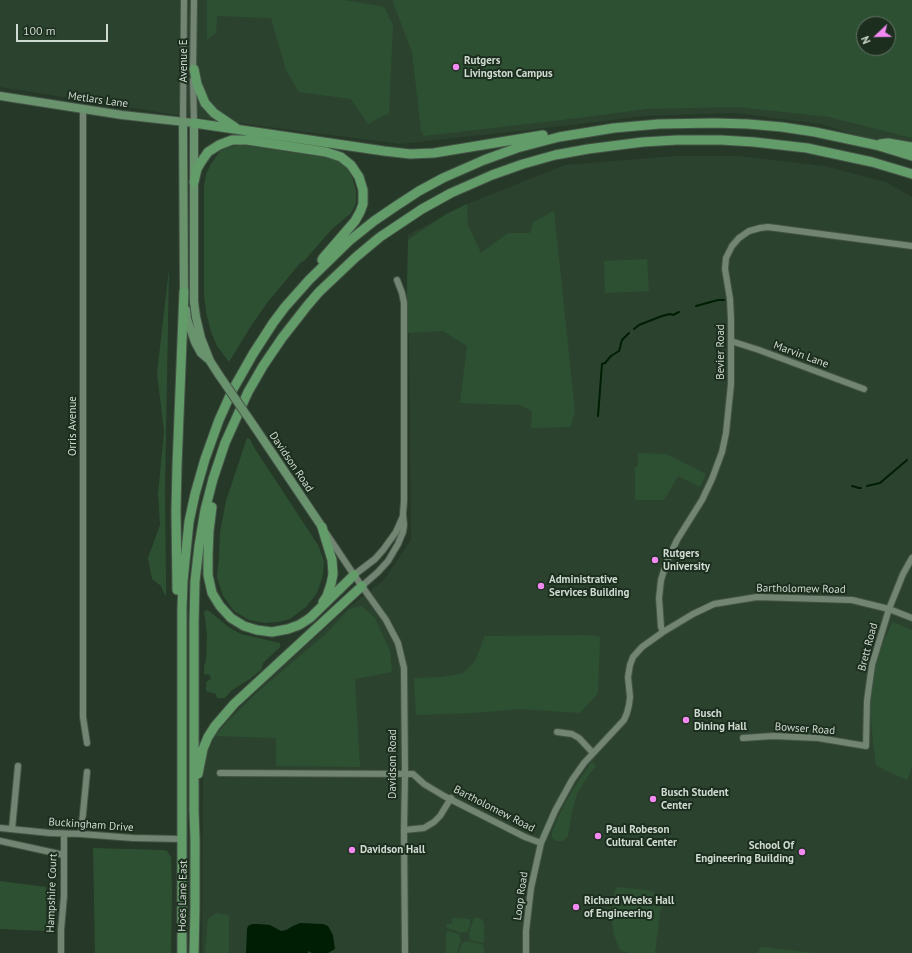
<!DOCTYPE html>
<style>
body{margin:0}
#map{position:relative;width:912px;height:953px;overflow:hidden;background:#263828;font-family:"PT Sans",sans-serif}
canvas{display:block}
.north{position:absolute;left:856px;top:16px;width:40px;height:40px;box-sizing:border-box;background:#1c2e1e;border:1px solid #647365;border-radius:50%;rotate:248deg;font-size:11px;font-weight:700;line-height:16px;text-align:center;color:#cfdad0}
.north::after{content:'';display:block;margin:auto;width:14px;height:18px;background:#f28af2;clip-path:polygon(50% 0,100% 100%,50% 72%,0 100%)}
.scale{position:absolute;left:16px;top:24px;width:92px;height:18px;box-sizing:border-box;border:2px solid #cfdad0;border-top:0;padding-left:5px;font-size:12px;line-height:14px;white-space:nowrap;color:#cfdad0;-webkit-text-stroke:3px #1c2e1e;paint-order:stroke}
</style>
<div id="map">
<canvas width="912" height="953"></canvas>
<div class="north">N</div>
<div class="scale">100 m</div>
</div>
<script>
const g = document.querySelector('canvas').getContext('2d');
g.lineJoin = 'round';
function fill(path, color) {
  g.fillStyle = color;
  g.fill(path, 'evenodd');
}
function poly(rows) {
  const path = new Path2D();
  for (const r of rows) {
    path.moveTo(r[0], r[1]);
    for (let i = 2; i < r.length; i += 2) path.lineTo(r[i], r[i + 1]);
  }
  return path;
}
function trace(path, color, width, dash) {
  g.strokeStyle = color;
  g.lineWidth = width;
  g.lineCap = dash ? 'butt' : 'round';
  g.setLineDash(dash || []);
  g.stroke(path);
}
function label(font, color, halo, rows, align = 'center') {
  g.font = font + ' "PT Sans",sans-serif';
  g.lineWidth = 4;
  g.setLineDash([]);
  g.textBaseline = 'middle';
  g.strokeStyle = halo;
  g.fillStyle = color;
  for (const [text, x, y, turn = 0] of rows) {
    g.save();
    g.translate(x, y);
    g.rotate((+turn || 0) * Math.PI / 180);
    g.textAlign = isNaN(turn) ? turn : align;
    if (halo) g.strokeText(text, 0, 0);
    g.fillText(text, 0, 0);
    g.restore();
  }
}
const built = poly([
 [0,0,912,0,912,153,821,124,735,113,642,116,572,125,400,144,171,114,0,87],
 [864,24,888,24,888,48,864,48],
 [674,156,739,156,824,166,886,182,912,197,912,953,202,953,203,773,208,750,216,732,226,720,266,682,348,608,384,580,411,540,408,235,467,204,565,165]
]);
const green = poly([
 [207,0,344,0,384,7,393,25,389,113,368,124,351,99,299,92,286,70,271,18,217,16,216,33,207,39],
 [392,0,912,0,912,138,829,117,738,107,647,109,578,118,424,136,421,131,412,52],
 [864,24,888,24,888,48,864,48],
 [241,145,330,158,339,162,347,168,352,177,356,191,356,202,354,208,350,214,332,229,304,261,301,262,267,303,251,326,229,362,217,346,211,332,206,312,204,294,204,187,206,174,211,164,220,151,229,147],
 [467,204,468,225,481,253,508,233,530,233,533,222,554,211,575,412,570,427,531,428,532,411,519,405,460,403,467,346,443,331,406,333,408,240,446,214],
 [647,259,649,291,605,293,604,261],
 [169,269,165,488,166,579,166,597,161,586,152,579,148,558,160,525,158,494,164,432,157,373],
 [247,438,250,439,255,449,318,545,324,561,323,575,317,593,306,607,290,619,278,622,265,623,249,620,234,611,223,596,217,577,219,558,220,532,226,501],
 [638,453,666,454,706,474,700,487,678,476,664,500,635,500,635,467,638,466],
 [362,606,375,618,390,651,392,672,355,679,360,767,276,766,276,738,215,736,227,722,261,689,328,632,349,609],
 [207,610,209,611,230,628,241,634,280,643,280,647,263,663,261,670,250,679,243,683,231,691,225,698,217,698,216,694,206,691,206,682,211,679,210,675,204,674,204,666,206,661,207,634,204,611],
 [892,622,912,630,912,767,907,780,887,771,876,765,873,743,870,703,874,666],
 [590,635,600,637,598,693,580,713,521,709,473,713,416,715,414,678,443,677,463,673,475,661,485,636],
 [592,762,596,766,587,777,577,794,572,811,568,836,563,841,556,841,552,837,552,832,559,815,573,789],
 [93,848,162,850,167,851,171,857,172,893,171,953,95,953],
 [0,881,46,887,46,931,0,929],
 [618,887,653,891,655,896,659,896,662,898,663,901,660,906,662,907,660,912,655,953,629,953,621,951,619,948,614,935,611,915,613,915,613,912,611,912,612,908,614,893,616,889],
 [217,913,229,915,229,953,205,953,208,919],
 [452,918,470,919,470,926,467,932,464,932,461,933,447,928,446,924,450,924,452,922],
 [474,918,480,918,484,922,484,941,482,943,476,942,470,939,469,933],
 [448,931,453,932,460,935,460,938,461,941,458,949,457,953,446,953,446,933],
 [469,941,475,943,483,945,484,952,483,953,459,953,461,946,463,942,466,942],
 [761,947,814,953,758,953]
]);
const water = poly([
 [300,923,323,924,328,926,333,935,335,949,328,953,312,953,308,951,308,953,246,953,247,929,248,926,252,924,258,924,270,925,281,931,286,930,293,926]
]);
const stream = poly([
 [696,306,718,300,724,300],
 [634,329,639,325,662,316,670,314,673,315,679,312],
 [598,416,602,364,605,363,611,356,619,351,622,340,629,333],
 [852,486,859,488,861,488],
 [867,486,880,483,907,460]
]);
const minor = poly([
 [193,71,194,0],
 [193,80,194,123],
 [83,109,83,717,87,743],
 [183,122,184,0],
 [731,341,759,350,864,389],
 [326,533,354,575,386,620,398,643,404,668,405,774,404,830,405,953],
 [354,575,375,559,383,550,396,532,403,516],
 [362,586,378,572,388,561,398,544,403,532,404,525,403,514,404,501,404,303,402,293,397,280],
 [663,632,661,627,659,598,661,580,666,564,669,557,677,540,702,500,712,479,722,452,726,433,731,384,731,320,730,299,725,269,726,258,732,246,739,238,749,231,760,228,768,227,912,246],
 [557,732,572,734,579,738,593,753],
 [743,738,773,736,818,738,866,746,867,701,872,665,889,609,903,574,912,558],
 [220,773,413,774,424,784,444,796,525,837,541,843],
 [0,828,50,833,81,834,133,838,181,839],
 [12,829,18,766],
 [404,830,424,828,434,822,440,816,451,798],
 [81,834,87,772],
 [0,841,64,855],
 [61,953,61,930,64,896,64,834],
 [526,953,526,931,531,888,541,843,555,811,572,780,584,763,624,720,627,713,629,705,630,697,628,677,630,665,633,657,642,647,663,632,693,614,714,604,757,597,852,600,889,609,912,618]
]);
const major = poly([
 [0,96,122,115,194,123,194,302,196,317,201,338,210,361,219,375],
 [183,122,184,297],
 [186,310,187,319,195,342,201,353,208,359],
 [254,426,322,527]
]);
const highway = poly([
 [194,69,197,84,205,103,214,113,236,128],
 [194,123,384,151,410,154,434,153,543,135],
 [880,144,888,143,912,147],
 [194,182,197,169,201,162,208,152,219,145,232,140,247,140,326,152,341,157,351,165,359,177,363,190,363,204,360,212,355,221,323,258,322,260],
 [212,507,209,531,208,555,208,575,212,593,220,606,231,618,244,626,257,630,272,632,288,629,299,625,310,618,354,575],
 [322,527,332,560,333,574,331,584,327,596,323,602],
 [177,590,176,511,177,466,184,291],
 [198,774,203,749,208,737,215,726,234,704,362,586],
 [182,953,182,608,183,581,189,522,195,494,205,459,219,420,232,391,253,354,273,323,285,307,309,280,349,241,374,221,396,206,419,191,443,178,484,160,517,148,559,137,614,128,659,124,715,123,748,124,782,127,815,132,876,145,912,156],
 [194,953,195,907,195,839,194,811,194,622,195,581,199,546,205,510,213,479,225,443,248,392,263,366,282,338,307,306,319,292,356,257,380,237,422,209,451,193,492,175,523,164,555,155,588,149,643,142,677,140,721,140,754,142,807,148,872,162,912,174]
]);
const majorBridge = poly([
 [219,375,254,426]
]);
const markers = [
 [456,67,4,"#f28af2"],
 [655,560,4,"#f28af2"],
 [541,586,4,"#f28af2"],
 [686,720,4,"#f28af2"],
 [653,799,4,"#f28af2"],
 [598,836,4,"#f28af2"],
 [352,850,4,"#f28af2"],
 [802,852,4,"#f28af2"],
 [576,907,4,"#f28af2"]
];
const streetNames = [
 ["Avenue E",184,61,-90],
 ["Metlars Lane",98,100,8],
 ["Bevier Road",721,352,-90],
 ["Marvin Lane",801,355,20],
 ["Orris Avenue",73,426,-90],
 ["Davidson Road",291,462,56],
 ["Bartholomew Road",801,589,1],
 ["Brett Road",868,647,-75],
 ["Bowser Road",805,729,4],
 ["Davidson Road",393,764,-90],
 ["Bartholomew Road",494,809,27],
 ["Buckingham Drive",91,825,4],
 ["Hampshire Court",52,893,-88],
 ["Hoes Lane East",183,896,-89],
 ["Loop Road",521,896,-82]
];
const poiNames = [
 ["Rutgers",464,61],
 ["Livingston Campus",464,74],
 ["Rutgers",663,554],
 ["University",663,567],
 ["Administrative",549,580],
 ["Services Building",549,593],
 ["Busch",694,714],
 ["Dining Hall",694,727],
 ["Busch Student",661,793],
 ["Center",661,806],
 ["Paul Robeson",606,830],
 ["Cultural Center",606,843],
 ["School Of",794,846,"right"],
 ["Engineering Building",794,859,"right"],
 ["Davidson Hall",360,850],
 ["Richard Weeks Hall",584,901],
 ["of Engineering",584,914]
];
fill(built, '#2b432e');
fill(green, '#2e5032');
fill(water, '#001e04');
trace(stream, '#001e04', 2);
trace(minor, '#445346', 8);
trace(major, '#445346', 10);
trace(highway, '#445346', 11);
trace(minor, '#718572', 6);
trace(major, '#68936d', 8);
trace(highway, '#629c69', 9);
trace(majorBridge, '#445346', 10, []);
trace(majorBridge, '#68936d', 8);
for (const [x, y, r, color] of markers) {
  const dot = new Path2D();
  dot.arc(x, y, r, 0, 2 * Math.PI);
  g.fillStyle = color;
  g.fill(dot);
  trace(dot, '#1c2e1e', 1.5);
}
label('11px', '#cfdad0', '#1c2e1e', streetNames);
label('bold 11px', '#cfdad0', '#1c2e1e', poiNames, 'left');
</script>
